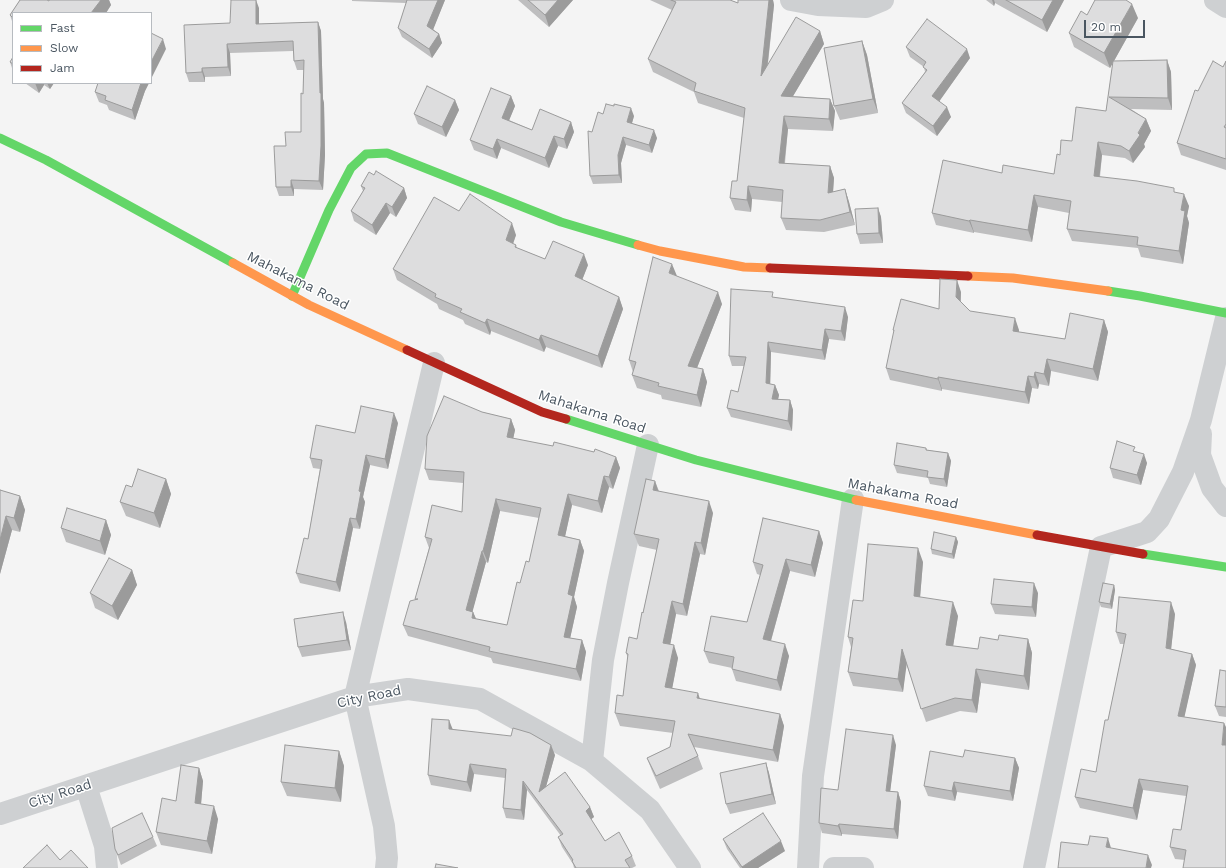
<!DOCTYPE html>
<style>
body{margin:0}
#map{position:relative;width:1226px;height:868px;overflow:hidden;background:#f4f4f4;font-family:"Work Sans",sans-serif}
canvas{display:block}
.legend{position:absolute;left:12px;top:12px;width:140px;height:72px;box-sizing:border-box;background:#fff;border:1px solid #b7bbc0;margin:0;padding:5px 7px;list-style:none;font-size:12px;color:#4a5661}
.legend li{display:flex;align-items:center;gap:8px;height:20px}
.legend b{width:20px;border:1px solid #b7bbc0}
.scale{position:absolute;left:1084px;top:20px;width:61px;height:18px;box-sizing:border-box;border:2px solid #4a5661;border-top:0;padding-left:5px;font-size:12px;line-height:14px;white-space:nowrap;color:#4a5661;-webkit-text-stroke:3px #fff;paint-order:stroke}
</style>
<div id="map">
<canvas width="1226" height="868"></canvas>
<ul class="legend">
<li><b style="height:5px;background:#63d668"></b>Fast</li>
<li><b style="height:5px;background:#ff974d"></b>Slow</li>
<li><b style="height:5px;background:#b3261e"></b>Jam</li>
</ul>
<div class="scale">20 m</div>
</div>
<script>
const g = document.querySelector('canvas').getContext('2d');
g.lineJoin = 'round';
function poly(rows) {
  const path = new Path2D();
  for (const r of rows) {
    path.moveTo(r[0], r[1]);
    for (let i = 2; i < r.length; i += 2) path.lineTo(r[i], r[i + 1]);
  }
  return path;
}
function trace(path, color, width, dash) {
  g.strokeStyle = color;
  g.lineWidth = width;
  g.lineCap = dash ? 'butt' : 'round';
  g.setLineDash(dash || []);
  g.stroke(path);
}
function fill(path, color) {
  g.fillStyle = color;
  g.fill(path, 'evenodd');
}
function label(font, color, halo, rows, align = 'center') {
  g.font = font + ' "Work Sans",sans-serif';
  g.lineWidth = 3;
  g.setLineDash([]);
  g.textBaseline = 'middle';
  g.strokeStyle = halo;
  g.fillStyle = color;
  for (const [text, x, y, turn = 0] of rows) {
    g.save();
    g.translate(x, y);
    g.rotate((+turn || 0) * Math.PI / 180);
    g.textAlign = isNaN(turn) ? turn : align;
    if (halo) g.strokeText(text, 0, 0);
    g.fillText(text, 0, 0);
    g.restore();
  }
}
const street = poly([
 [791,0,818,5,866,7,883,0],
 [1215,0,1226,7],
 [1201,434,1200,455,1212,488,1226,506],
 [592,761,603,660,618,583,648,445],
 [86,786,105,846,107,868],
 [0,814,355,697,408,689,480,699,592,761,650,810,690,868],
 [386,868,387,858,384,826,355,697,434,363],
 [808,868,813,776,853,499],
 [834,868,863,868],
 [1034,868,1101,547,1147,532,1159,519,1183,472,1201,420,1226,318]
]);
const fast = poly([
 [0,138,46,160,233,263],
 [1108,291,1140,296,1226,313],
 [292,296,329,210,351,168,366,154,387,153,561,222,638,245],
 [566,419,696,460,856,500],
 [1143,554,1226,567]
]);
const slow = poly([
 [638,245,660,251,744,267,770,268],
 [233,263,309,305,407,350],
 [968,276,1013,278,1108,291],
 [856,500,1037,535]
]);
const jam = poly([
 [770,268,968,276],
 [407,350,542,412,566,419],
 [1037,535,1143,554]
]);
const wall = poly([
 [20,0,47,0,49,1,49,0,109,0,111,5,106,13,13,13,13,24,10,15],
 [352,0,445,0,433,29,439,34,442,43,432,58,402,37,398,28,406,3,352,1],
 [518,0,573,0,549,27],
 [650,0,730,0,738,3,738,0,773,0,774,5,768,64,820,31,824,44,793,96,830,99,835,111,833,131,788,129,785,163,830,166,834,178,833,192,845,189,849,202,855,225,824,232,786,230,781,218,782,202,752,199,751,212,735,210,730,198,737,181,744,118,698,103,694,92,653,72,648,59,672,10],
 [986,0,1064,0,1047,32,995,3,994,6],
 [259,8,259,24,318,22,321,31,323,99,324,103,325,155,323,190,294,189,294,196,279,196,276,187,286,146,301,132,304,70,297,70,294,61,293,51,230,53,231,76,205,77,205,82,189,82,186,73,230,23],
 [1087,15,1138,18,1114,61,1167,60,1171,72,1172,110,1131,109,1146,119,1151,131,1144,144,1145,147,1133,163,1125,158,1102,155,1100,177,1176,193,1189,206,1187,216,1189,223,1183,264,1141,257,1138,248,1072,241,1067,229,1069,213,1038,207,1032,242,974,232,974,233,936,225,932,213,1002,173,1054,174,1060,155,1072,141,1106,111,1113,62,1110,68,1074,47,1069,33],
 [862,41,867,55,878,113,840,120,834,106],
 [906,47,970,58,939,101,951,117,937,136,906,113,902,103,925,72,924,67,910,57],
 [13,57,13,71,10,62],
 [1226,61,1226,170,1181,155,1177,143,1198,91,1223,67],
 [25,83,54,83,50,89,44,85,39,93],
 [98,83,149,83,145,91,135,120,109,110,107,105,99,102,95,92],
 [511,96,515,106,509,120,532,130,571,122,574,132,567,149,558,146,549,168,501,148,497,159,474,150,470,140],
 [455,100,459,110,446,137,418,124,414,114],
 [603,114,634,116,632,123,657,138,652,153,626,145,621,163,622,183,593,184,590,176,592,132],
 [374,175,404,188,407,198,396,217,390,213,376,235,354,221,351,211,363,191,361,186],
 [878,208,881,217,883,243,860,244,857,234],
 [459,211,516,235,513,244,516,245,517,248,545,259,588,265,582,280,619,297,623,309,602,368,546,347,544,352,491,331,490,335,465,324,463,320,439,309,437,304,397,280,393,269],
 [677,276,722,304,697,368,703,369,707,382,701,407,662,399,661,395,637,388,632,375,633,372,629,360],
 [961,292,961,302,970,311,1019,330,1019,332,1065,339,1104,320,1108,332,1098,381,1051,371,1049,386,1039,384,1038,389,1032,388,1029,404,942,389,942,391,890,380,886,368,894,332,893,330,939,309],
 [774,297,848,317,845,341,829,339,825,360,771,352,770,384,775,385,779,395,778,399,790,400,793,410,792,431,731,417,727,408,738,392,744,366,732,366,729,356],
 [482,412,511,419,515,430,513,439,553,446,616,457,620,468,613,489,609,487,602,513,572,505,565,536,580,540,584,551,574,597,577,607,570,638,582,640,586,652,581,681,493,663,491,658,408,636,403,625,415,600,415,599,429,548,425,537,462,512,463,483,429,480,425,469],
 [500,511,539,518,529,562,520,583,507,625,476,619,473,612,472,612,486,562,488,563],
 [398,423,388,469,370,465,363,497,365,502,360,529,353,528,340,592,300,583,296,573,308,539,320,469,313,468,310,458,355,433],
 [926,448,927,450,948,453,951,461,947,487,930,484,928,478,897,473,894,465],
 [1136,451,1147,463,1141,485,1113,478,1110,468],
 [166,479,171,494,160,528,126,516,120,502,132,487],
 [655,481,659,491,713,513,705,555,700,554,687,616,676,614,670,645,678,658,672,688,700,699,780,714,784,726,778,762,694,747,698,756,703,769,660,789,652,771,647,758,670,747,673,733,620,726,615,713,623,696,628,658,626,653,637,639,657,550,639,546,634,534],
 [0,490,20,496,25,510,20,532,12,530,0,574],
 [106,520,111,535,105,555,66,542,61,528],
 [819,531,823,543,815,577,790,571,771,641,789,656,781,691,736,681,732,669,732,668,709,663,704,651,747,622,760,575,757,574,753,562],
 [956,537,958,542,954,559,932,554,931,549],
 [923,562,920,597,958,616,953,646,978,649,998,640,1028,639,1032,653,1029,690,981,683,977,713,960,711,926,722,906,663,903,692,853,686,848,672,851,647,848,637,863,601],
 [132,570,137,585,118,620,95,608,90,593],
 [1114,585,1115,590,1112,609,1101,607,1099,602],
 [1038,593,1036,617,995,614,991,604],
 [1175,614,1171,649,1192,654,1196,665,1184,717,1224,723,1185,860,1175,859,1170,847,1181,830,1186,796,1143,790,1137,820,1080,808,1075,797,1096,772,1108,720,1124,644,1120,644,1116,632],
 [346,622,351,650,302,657,298,647],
 [1226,671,1226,717,1219,716,1215,706],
 [453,729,555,755,546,786,590,807,594,817,591,819,605,841,632,856,636,866,632,868,574,868,573,864,562,847,558,837,561,836,527,790,524,820,506,818,503,808,505,778,474,774,471,792,431,785,428,775],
 [896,745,890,791,898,792,901,802,898,839,842,834,842,836,822,833,819,823,838,790],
 [339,751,344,766,341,802,287,796,281,782],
 [1015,758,1019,768,1013,801,957,792,955,801,928,796,924,786],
 [766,763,769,773,776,804,730,814,726,804],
 [199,768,203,781,201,804,218,819,212,854,161,845,156,832,176,801],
 [153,837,157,846,121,865,115,849],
 [723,839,785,851,758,868,740,868,727,849]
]);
const shadedWall = poly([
 [101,0,109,0,111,5,106,13,91,13],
 [256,0,259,8,259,33,256,24],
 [438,0,445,0,431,35,427,26],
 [558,0,573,0,549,27,545,15],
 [769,0,773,0,774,5,765,88,761,76],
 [992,0,994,0,995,3,994,6],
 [1053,0,1064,0,1047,32,1042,20],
 [1132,4,1138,18,1110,68,1104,53],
 [318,22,321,31,323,99,324,103,325,155,323,190,319,181,320,93],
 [820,31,824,44,786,108,781,96],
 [439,34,442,43,432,58,429,49],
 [163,39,166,49,151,79,151,62],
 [862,41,867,55,878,113,873,99],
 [227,44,230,53,231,76,228,67],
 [967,49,970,58,936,106,932,96],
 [1167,60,1171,72,1172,110,1168,98],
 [202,68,205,77,205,82,202,72],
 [35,83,44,83,44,85,39,93],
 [47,83,54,83,50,89],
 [141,83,149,83,145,91,135,120,132,110],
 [511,96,515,106,506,128,502,118],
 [830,99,835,111,833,131,829,119],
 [455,100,459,110,446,137,442,127],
 [947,107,951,117,937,136,933,126],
 [631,108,634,116,630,130,627,122],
 [784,116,788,129,783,175,779,163],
 [1146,119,1151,131,1144,144,1145,147,1133,163,1129,151],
 [571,122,574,132,567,149,564,139],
 [654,130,657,138,652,153,649,145],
 [554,136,558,146,549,168,545,158],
 [623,137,626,145,621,163,622,183,619,175,618,155],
 [497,139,501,148,497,159,493,149],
 [1098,142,1102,155,1098,189,1094,176],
 [830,166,834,178,832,206,828,193],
 [291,180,294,189,294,196,291,187],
 [748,186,752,199,751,212,747,200],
 [404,188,407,198,396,217,392,207],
 [845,189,849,202,855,225,850,212],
 [1184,194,1189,206,1187,216,1189,223,1183,264,1179,251,1181,210],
 [1034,195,1038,207,1032,242,1028,230],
 [386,203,390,213,376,235,372,225],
 [878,208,881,217,883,243,879,233],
 [970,220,974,232,974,233,969,221],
 [512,223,516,235,510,252,506,240],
 [584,254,588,265,579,288,575,276],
 [672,264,677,276,669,273],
 [957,280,961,292,960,309,956,297],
 [718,292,722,304,693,378,688,366],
 [619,297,623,309,602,368,598,356],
 [845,307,848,317,845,341,841,331],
 [1015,318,1019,330,1017,343,1013,331],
 [487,319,491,331,490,335,485,323],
 [1104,320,1108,332,1098,381,1093,369],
 [825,329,829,339,825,360,822,350],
 [541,335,546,347,544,352,539,340],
 [768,342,771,352,770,393,766,383],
 [1047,359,1051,371,1049,386,1044,374],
 [703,369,707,382,701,407,697,395],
 [1035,372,1039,384,1038,389,1034,377],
 [1028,376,1032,388,1029,404,1025,392],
 [938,377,942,389,942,391,938,379],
 [775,385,779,395,776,409,772,399],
 [790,400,793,410,792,431,788,421],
 [394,413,398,423,388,469,385,459],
 [511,419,515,430,511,449,507,437],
 [948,453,951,461,947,487,944,479],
 [1144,454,1147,463,1141,485,1137,475],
 [366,455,370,465,363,497,365,502,360,529,356,519,359,491],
 [616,457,620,468,613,489,609,477],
 [604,476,609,487,602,513,598,501],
 [166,479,171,494,160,528,154,513],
 [655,481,659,493,653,490],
 [568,494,572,505,563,546,558,535],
 [20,496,25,510,20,532,14,518],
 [496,499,500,511,488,563,483,551],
 [709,501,713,513,705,555,701,543],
 [6,516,12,530,0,574,0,540],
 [350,518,353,528,340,592,336,582],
 [106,520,111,535,105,555,100,541],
 [819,531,823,543,815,577,811,565],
 [956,537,958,542,954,559,952,554],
 [580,540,584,551,574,597,577,607,568,648,564,637,568,594],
 [695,542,700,554,687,616,683,604],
 [918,548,923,562,919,610,914,596],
 [482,551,486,562,470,621,466,610],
 [786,559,790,571,768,651,763,639],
 [132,570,137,585,118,620,112,606],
 [1034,583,1038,593,1036,617,1032,607],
 [1114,585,1115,590,1112,609,1110,604],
 [672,601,676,614,668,656,663,643],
 [953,602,958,616,951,659,946,645],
 [1171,602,1175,614,1170,659,1166,648],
 [343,612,346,622,351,650,347,640],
 [473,612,478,623,472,618],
 [1028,639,1032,653,1029,690,1024,676],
 [582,640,586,652,581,681,576,669],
 [785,644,789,656,781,691,777,680],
 [674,645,678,658,670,700,665,687],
 [902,649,907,662,903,692,898,679],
 [1192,654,1196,665,1182,728,1178,716],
 [976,669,981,683,977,713,972,700],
 [698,693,702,705,697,698],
 [780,714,784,726,778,762,773,750],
 [449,720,453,730,449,729],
 [1224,723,1226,727,1226,756,1222,745],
 [893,735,896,745,889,801,886,791],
 [551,745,555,755,542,801,539,792],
 [339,751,344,766,341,802,335,788],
 [1015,758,1019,768,1013,801,1010,791],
 [766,763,769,773,776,804,772,794],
 [470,764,474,774,471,792,467,782],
 [199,768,203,781,200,816,195,803],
 [1139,779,1143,790,1137,820,1133,808],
 [523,781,527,790,524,820,521,810],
 [954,782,957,792,955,801,952,791],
 [898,792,901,802,898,839,894,829],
 [214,806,218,819,212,854,207,841],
 [590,807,594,817,589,821,586,811],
 [839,824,842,834,842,836,838,826],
 [1108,838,1111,848,1110,857,1106,847],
 [781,841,785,851,758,868,742,868,742,867],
 [1148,855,1152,865,1151,868,1146,868]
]);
const building = poly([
 [20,0,47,0,49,1,49,0,101,0,91,13,13,13,13,18,10,15,20,0],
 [231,0,256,0,256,24,318,22,320,93,321,93,321,146,319,181,291,180,291,187,276,187,274,146,286,146,285,132,301,132,301,93,303,94,304,60,294,61,293,41,227,44,228,67,202,68,202,72,186,73,184,25,230,23,231,0],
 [407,0,438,0,427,26,439,34,429,49,398,28,407,0],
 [528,0,558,0,545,15,528,0],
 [671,0,730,0,738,3,738,0,769,0,761,76,796,17,820,31,781,96,830,99,829,119,784,116,779,163,830,166,828,193,845,189,850,212,820,220,781,218,783,190,748,186,747,200,730,198,732,181,737,181,745,108,694,91,696,83,648,59,676,2,671,0],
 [1006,0,1053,0,1042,20,1006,0],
 [1095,0,1126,0,1132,4,1104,53,1069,33,1081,11,1087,15,1095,0],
 [927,19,967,49,932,96,947,107,933,126,902,103,927,70,923,67,926,62,906,47,927,19],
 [151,33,163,39,151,62,151,33],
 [862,41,873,99,834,106,824,48,862,41],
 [13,57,13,64,10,62,13,57],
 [1167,60,1168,98,1109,97,1146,119,1138,133,1140,135,1129,151,1121,146,1098,142,1094,176,1137,181,1174,188,1174,192,1184,194,1181,210,1185,211,1179,251,1137,245,1138,237,1067,229,1071,201,1034,195,1028,230,970,220,969,221,932,213,943,160,1002,173,1003,165,1054,174,1057,154,1060,155,1061,140,1072,141,1076,107,1106,111,1113,61,1167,60],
 [1213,61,1223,67,1226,61,1226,124,1224,127,1226,128,1226,159,1177,143,1195,90,1198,91,1213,61],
 [98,83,141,83,132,110,105,100,106,96,95,92,98,83],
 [427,86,455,100,442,127,414,114,427,86],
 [491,88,511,96,502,118,532,130,540,109,571,122,564,139,554,136,545,158,497,139,493,149,470,140,491,88],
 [606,104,614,106,614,104,631,108,627,122,654,130,649,145,623,137,618,155,619,175,590,176,588,131,592,132,598,112,603,114,606,104],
 [376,171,404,188,392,207,386,203,372,225,351,211,365,188,361,186,369,172,374,175,376,171],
 [470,194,512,223,506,240,516,245,515,247,545,259,553,241,584,254,575,276,619,297,598,356,541,335,539,340,487,319,485,323,460,312,462,309,435,297,436,294,393,269,434,197,459,211,470,194],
 [878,208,879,233,857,234,855,209,878,208],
 [653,257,672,264,669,273,718,292,688,366,703,369,697,395,658,386,659,383,632,375,636,362,629,360,653,257],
 [940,279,957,280,956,297,970,311,1015,318,1013,331,1065,339,1070,313,1104,320,1093,369,1047,359,1044,374,1035,372,1034,377,1028,376,1025,392,938,377,938,379,886,368,894,330,893,330,901,299,939,309,940,279],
 [731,289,773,292,772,297,845,307,841,331,825,329,822,350,768,342,766,383,775,385,772,399,790,400,788,421,727,408,731,390,738,392,746,357,729,356,731,289],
 [444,396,482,412,511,419,507,437,553,446,554,442,594,452,595,449,616,457,609,477,604,476,598,501,568,494,558,535,580,540,568,594,573,596,564,637,582,640,576,669,489,651,490,647,403,625,410,601,418,599,415,599,432,539,425,537,432,505,462,512,464,472,425,469,427,436,444,396],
 [496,499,541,508,529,562,526,561,520,583,517,582,507,625,472,618,473,612,466,610,482,551,483,551,496,499],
 [361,406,394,413,385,459,366,455,359,491,361,492,356,519,350,518,336,582,296,573,304,538,308,539,322,460,310,458,316,425,355,433,361,406],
 [1117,441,1135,447,1133,451,1144,454,1137,475,1110,468,1117,441],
 [897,443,926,448,926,450,948,453,944,479,927,477,928,471,894,465,897,443],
 [138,469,166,479,154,513,120,502,126,485,132,487,138,469],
 [646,479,655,481,653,490,709,501,701,543,695,542,683,604,672,601,663,643,674,645,665,687,698,693,697,698,780,714,773,750,688,734,698,756,656,776,647,758,670,747,675,721,615,713,617,695,623,696,628,654,626,653,629,637,637,639,642,612,643,613,659,539,634,534,646,479],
 [0,490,20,496,14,518,6,516,0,540,0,490],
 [67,508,106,520,100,541,61,528,67,508],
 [763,518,819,531,811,565,786,559,763,639,785,644,777,680,732,669,734,657,704,651,711,616,747,622,763,565,753,562,763,518],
 [934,532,956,537,952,554,931,549,934,532],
 [868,544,918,548,914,596,953,602,946,645,978,649,980,637,998,640,999,635,1028,639,1024,676,976,669,972,700,955,698,921,709,902,649,898,679,848,672,853,638,848,637,853,600,863,601,868,544],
 [109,558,132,570,112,606,90,593,109,558],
 [994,579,1034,583,1032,607,991,604,994,579],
 [1103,583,1114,585,1110,604,1099,602,1103,583],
 [1119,597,1171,602,1166,648,1192,654,1178,716,1224,723,1222,745,1226,745,1226,868,1183,868,1186,850,1170,847,1173,829,1181,830,1188,786,1139,779,1133,808,1075,797,1081,769,1096,772,1105,720,1108,720,1126,634,1116,632,1119,597],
 [343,612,347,640,298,647,294,619,343,612],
 [1220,670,1226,671,1226,707,1215,706,1220,670],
 [432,719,449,720,449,729,511,736,513,728,530,733,551,745,539,792,565,772,590,807,586,811,605,841,619,832,632,856,625,860,630,868,576,868,572,861,573,860,558,837,563,834,523,781,521,810,503,808,506,769,470,764,467,782,428,775,432,719],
 [846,729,893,735,886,791,898,792,894,829,839,824,838,826,819,823,821,788,838,790,846,729],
 [285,745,339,751,335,788,281,782,285,745],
 [965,750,1015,758,1010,791,954,782,952,791,924,786,930,751,963,757,965,750],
 [766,763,772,794,726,804,720,773,766,763],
 [181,765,199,768,195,803,214,806,207,841,156,832,162,798,176,801,181,765],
 [142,813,153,837,118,855,115,849,112,828,142,813],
 [763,813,781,841,742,867,723,839,763,813],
 [1090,836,1108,838,1106,847,1148,855,1146,868,1058,868,1061,842,1088,845,1090,836],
 [47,845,60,860,71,850,88,868,23,868,47,845],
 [436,864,458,868,435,868,436,864]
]);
const streetNames = [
 ["Mahakama Road",298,281,27],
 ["Mahakama Road",592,412,18],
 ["Mahakama Road",903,494,11],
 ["City Road",369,697,-12],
 ["City Road",60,794,-18]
];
trace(street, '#ced0d2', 22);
trace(fast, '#63d668', 9);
trace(slow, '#ff974d', 9);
trace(jam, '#b3261e', 9);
fill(wall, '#bebebf');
fill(shadedWall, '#9b9b9b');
fill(building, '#ddddde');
trace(building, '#9b9b9b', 1);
label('14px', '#4a5661', '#fff', streetNames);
</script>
